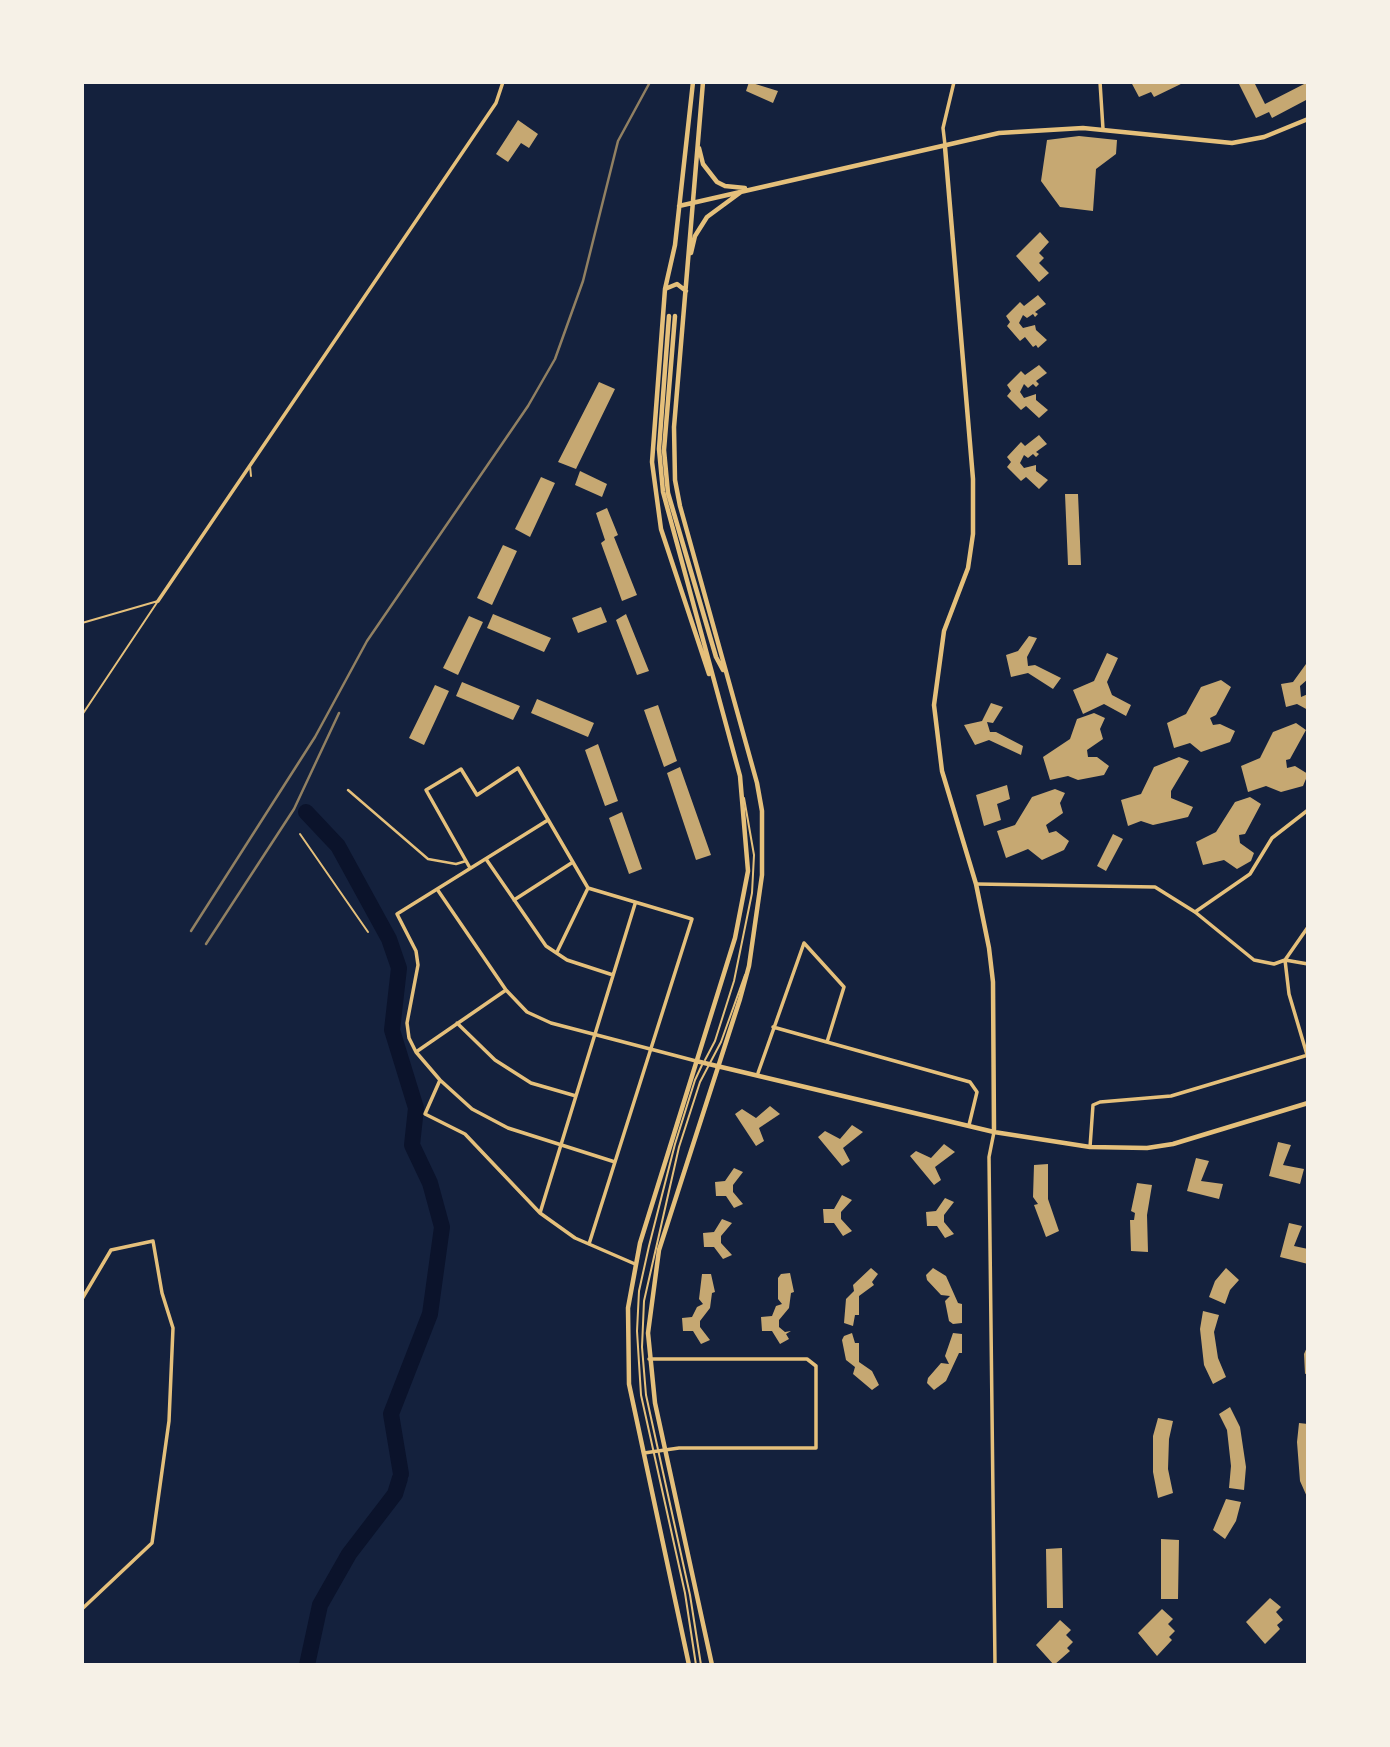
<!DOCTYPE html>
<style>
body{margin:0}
#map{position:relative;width:1390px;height:1747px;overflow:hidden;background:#14213d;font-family:Karla,sans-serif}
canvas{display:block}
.frame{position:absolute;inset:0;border:84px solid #f6f1e7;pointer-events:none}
</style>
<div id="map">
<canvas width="1390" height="1747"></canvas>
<div class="frame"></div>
</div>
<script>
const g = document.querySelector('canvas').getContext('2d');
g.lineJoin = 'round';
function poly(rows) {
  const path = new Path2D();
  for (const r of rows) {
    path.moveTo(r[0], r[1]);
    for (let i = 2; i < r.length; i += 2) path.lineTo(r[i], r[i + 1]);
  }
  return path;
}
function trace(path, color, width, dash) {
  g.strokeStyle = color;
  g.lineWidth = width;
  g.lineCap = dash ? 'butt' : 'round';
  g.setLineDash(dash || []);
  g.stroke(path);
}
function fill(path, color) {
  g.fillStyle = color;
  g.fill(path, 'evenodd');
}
const river = poly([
 [306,812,338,846,389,939,399,968,392,1030,416,1108,412,1145,430,1183,442,1227,430,1314,391,1414,401,1474],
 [307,1665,320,1605,349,1554,395,1494,400,1478]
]);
const building = poly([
 [749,82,778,91,773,103,746,91],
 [1131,82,1185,82,1154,97,1151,92,1139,97],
 [1238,82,1254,82,1265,104,1308,82,1308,99,1272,118,1269,112,1256,118],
 [518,120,538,134,529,148,521,143,508,162,496,154],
 [1079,136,1117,140,1116,154,1096,169,1093,211,1060,207,1041,181,1047,140],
 [1040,232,1049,242,1039,253,1044,258,1039,263,1049,273,1039,282,1016,256],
 [1038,295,1046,304,1035,312,1038,314,1035,317,1033,314,1027,318,1023,315,1019,323,1023,328,1035,325,1036,330,1047,340,1038,348,1036,345,1033,347,1025,337,1020,341,1007,326,1010,322,1006,316,1020,302,1024,306],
 [1039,365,1047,373,1036,381,1039,384,1036,387,1033,384,1028,388,1024,384,1020,392,1024,398,1036,394,1036,400,1048,410,1039,418,1026,406,1021,410,1007,396,1011,391,1007,385,1021,371,1025,375],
 [599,382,615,389,576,469,558,462],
 [1039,435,1047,444,1036,452,1039,454,1036,457,1033,454,1028,458,1024,455,1020,463,1024,468,1036,465,1036,471,1048,480,1039,489,1026,477,1021,481,1007,467,1011,462,1007,457,1021,442,1025,446],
 [580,471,607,484,602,497,575,485],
 [541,477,555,483,530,537,515,529],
 [1065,494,1078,494,1081,565,1068,565],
 [607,508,618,535,614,537,637,595,622,601,601,543,605,540,596,513],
 [503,545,517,551,492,605,477,598],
 [601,607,607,622,578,633,572,618],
 [493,614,551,638,544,652,487,628],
 [626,614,649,671,637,675,616,620],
 [469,616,483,622,458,675,443,668],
 [1029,636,1037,638,1027,657,1028,666,1035,665,1061,678,1053,689,1028,673,1011,677,1006,655,1018,651],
 [1107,653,1118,658,1107,682,1112,695,1131,705,1126,716,1104,704,1083,714,1073,690,1094,681],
 [1306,664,1308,679,1300,686,1301,697,1308,694,1308,710,1297,704,1286,707,1281,684,1293,682],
 [1221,680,1231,687,1216,715,1210,718,1213,725,1220,724,1235,731,1230,742,1201,752,1190,743,1174,748,1167,723,1186,714,1201,687],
 [462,682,520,706,513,720,456,696],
 [435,685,449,691,424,745,409,738],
 [537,699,594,723,588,737,531,713],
 [991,703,1003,707,993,723,987,722,990,732,996,732,1023,746,1021,755,989,740,975,745,964,725,982,721],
 [658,705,677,761,664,767,644,710],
 [1094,713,1105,718,1100,729,1103,739,1087,750,1088,757,1097,757,1109,766,1104,775,1078,780,1068,776,1050,780,1043,757,1070,739,1077,719],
 [1296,723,1306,730,1290,759,1286,760,1287,768,1295,766,1308,774,1303,786,1281,792,1266,786,1248,792,1241,766,1260,758,1273,732],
 [598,744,618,801,605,806,585,750],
 [1179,757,1189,761,1171,791,1171,798,1193,807,1188,817,1153,825,1141,821,1128,826,1121,800,1141,794,1154,767],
 [680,767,711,855,696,860,667,773],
 [1007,785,1010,799,997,804,1001,820,984,826,976,795],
 [1055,789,1065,793,1060,803,1063,813,1046,825,1049,833,1056,831,1069,841,1064,850,1042,860,1028,849,1006,858,997,831,1015,825,1032,797],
 [1250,797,1261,804,1245,834,1239,835,1240,843,1254,853,1251,861,1237,869,1224,860,1203,865,1196,842,1216,832,1235,802],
 [622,812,642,869,629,874,609,818],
 [1113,834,1123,839,1106,871,1097,866],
 [770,1106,780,1114,759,1128,764,1141,756,1146,735,1114,742,1109,756,1118],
 [852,1125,863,1132,843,1148,850,1161,842,1166,818,1137,825,1131,840,1139],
 [1278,1142,1291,1145,1283,1165,1304,1169,1300,1184,1269,1176],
 [944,1144,955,1152,935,1167,941,1180,934,1185,910,1156,916,1151,931,1158],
 [1196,1158,1209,1161,1201,1181,1223,1184,1219,1199,1187,1191],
 [1048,1164,1048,1199,1059,1231,1046,1237,1034,1205,1038,1204,1033,1197,1034,1165],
 [734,1168,743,1172,733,1185,733,1192,743,1204,734,1208,726,1196,716,1196,715,1182,725,1181],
 [1137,1183,1152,1185,1147,1215,1148,1252,1131,1251,1130,1220,1134,1220,1135,1213,1131,1211],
 [842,1195,852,1200,841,1212,841,1219,852,1231,843,1236,834,1223,824,1223,823,1209,834,1209],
 [945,1198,954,1202,944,1215,944,1222,954,1234,945,1238,937,1226,927,1226,926,1212,936,1211],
 [722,1219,732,1223,721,1236,721,1243,732,1255,723,1259,714,1247,704,1247,703,1233,714,1232],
 [1289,1223,1302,1226,1294,1246,1308,1249,1308,1264,1280,1257],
 [871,1268,878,1274,872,1282,874,1285,859,1296,859,1315,855,1315,853,1326,844,1323,846,1299,854,1291,853,1285],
 [933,1268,946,1276,958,1303,962,1304,962,1323,953,1324,949,1321,945,1301,950,1296,941,1295,927,1280,926,1275],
 [1226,1268,1239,1280,1230,1290,1225,1304,1209,1297,1215,1281],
 [790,1273,794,1292,791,1293,789,1308,779,1320,779,1327,785,1332,791,1331,786,1334,789,1339,780,1344,772,1331,762,1331,761,1317,772,1316,776,1306,782,1304,778,1299,778,1278,781,1274],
 [702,1274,711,1274,715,1292,712,1293,710,1308,700,1321,700,1327,710,1340,701,1344,693,1331,683,1331,682,1318,692,1317,697,1307,703,1304,699,1299],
 [1203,1311,1219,1315,1214,1332,1218,1358,1226,1377,1213,1384,1204,1365,1200,1329],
 [852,1333,855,1343,859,1343,859,1362,872,1371,879,1385,872,1390,853,1374,855,1367,846,1360,842,1340,844,1336],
 [953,1333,962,1334,962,1353,959,1353,946,1381,934,1390,927,1383,928,1378,941,1363,949,1364,945,1356],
 [1308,1345,1308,1373,1305,1374,1304,1354],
 [1230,1407,1240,1427,1246,1467,1244,1490,1229,1488,1231,1466,1227,1430,1219,1414],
 [1158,1418,1173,1421,1169,1439,1168,1469,1173,1493,1158,1498,1153,1472,1153,1436],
 [1299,1423,1308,1424,1308,1499,1300,1481,1297,1442],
 [1226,1499,1241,1502,1236,1521,1225,1539,1213,1530],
 [1161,1539,1179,1540,1178,1599,1161,1599],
 [1062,1548,1063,1608,1047,1608,1046,1549],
 [1270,1598,1281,1607,1276,1612,1283,1620,1277,1625,1280,1629,1265,1644,1246,1622],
 [1162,1609,1173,1619,1168,1624,1175,1631,1169,1637,1172,1640,1157,1656,1138,1633],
 [1060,1620,1071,1630,1066,1635,1073,1642,1067,1648,1070,1651,1054,1665,1036,1645]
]);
const service = poly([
 [250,466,251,476],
 [82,623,158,601,82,715],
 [300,834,368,932],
 [705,1060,715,1041,734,981,752,893,754,855,744,798],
 [696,1665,685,1593,641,1395,637,1331,639,1291,649,1246,675,1144,695,1080,702,1065],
 [701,1665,690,1595,646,1395,642,1347,644,1301,679,1147,700,1082,721,1042,745,975]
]);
const pedestrian = poly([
 [348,790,428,859,456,864,466,861]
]);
const minor = poly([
 [1100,82,1103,129],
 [945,145,943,128,954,82],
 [158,601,496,103,503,82],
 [548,820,397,914,416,951,418,965,407,1023,409,1038,416,1052,440,1080,472,1109,508,1128,615,1162],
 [486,859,546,946,567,960,613,975],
 [470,868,426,790,461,769,477,795,518,768,588,888,692,919,589,1244],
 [976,884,1155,887,1195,912,1254,960,1274,964,1285,960,1308,927],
 [437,889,506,990,527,1012,551,1023,696,1061],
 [514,900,573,862],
 [1195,912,1250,874,1272,838,1308,810],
 [557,952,588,888],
 [1308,964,1285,960,1289,994,1308,1058],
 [457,1023,495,1060,531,1083,576,1096],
 [773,1027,970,1082,977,1092,969,1125],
 [416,1052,506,990],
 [758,1073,804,943,844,987,827,1042],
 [440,1080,425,1114,465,1134,540,1213,575,1238,635,1264],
 [994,1132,989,1157,995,1665],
 [1090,1147,1093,1105,1100,1102,1171,1096,1308,1055],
 [540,1213,635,904],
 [82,1299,111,1250,153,1241,162,1293,173,1328,169,1421,152,1543,82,1609],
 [644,1453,679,1448,816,1448,816,1366,807,1359,649,1359]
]);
const tertiary = poly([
 [693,82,675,245,665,289,652,462,661,529,709,674],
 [703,82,674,427,675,480,680,506,757,783,762,811,762,875,749,966,740,999,659,1250,648,1333,655,1403,712,1665],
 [945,147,973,479,973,534,968,568,944,631,934,705,942,771,976,884,989,948,993,982,994,1132],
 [699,148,703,164,717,182,725,186,745,188],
 [679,206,999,133,1083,128,1232,143,1264,137,1308,119],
 [691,253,695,236,707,217,741,192],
 [665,289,677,284,686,291],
 [669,316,659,449,663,492,740,776,748,871,735,938,640,1243,628,1308,629,1384,689,1665],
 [675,316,664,450,668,493,716,657,723,670],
 [696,1061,994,1132,1090,1147,1147,1148,1173,1144,1308,1103]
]);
const rail = poly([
 [191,931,315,737,367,641,528,406,555,359,583,281,618,141,650,82],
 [206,944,294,809,339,713]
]);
trace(river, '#0b132b', 16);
fill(building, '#c6a872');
trace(service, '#e5c07b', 2);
trace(pedestrian, '#e5c07b', 2.5);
trace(minor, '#e5c07b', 3.5);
trace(tertiary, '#e5c07b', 4.5);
trace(rail, '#918062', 2.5);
</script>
